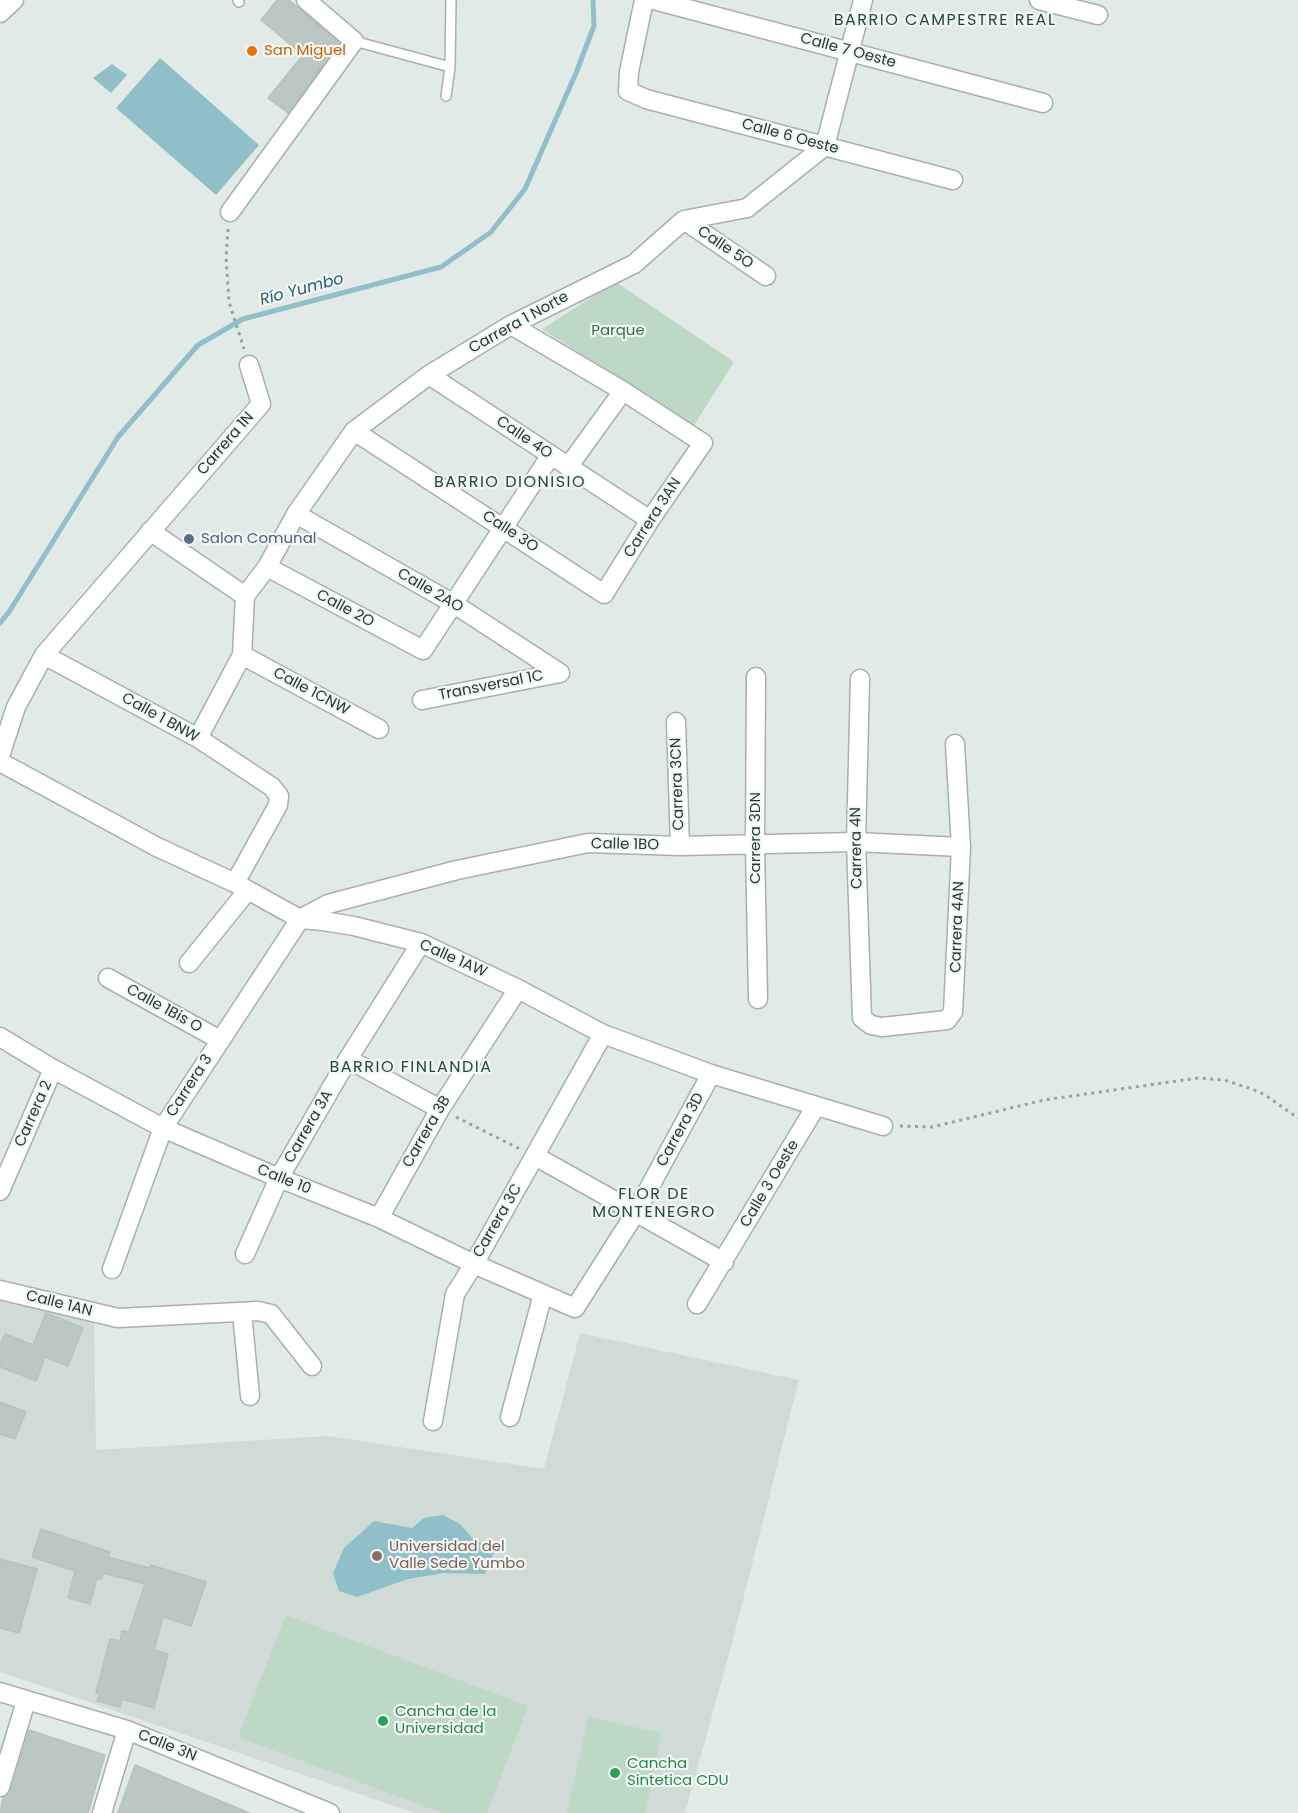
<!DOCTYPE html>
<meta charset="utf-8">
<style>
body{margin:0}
canvas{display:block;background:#e2eae7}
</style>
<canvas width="1298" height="1813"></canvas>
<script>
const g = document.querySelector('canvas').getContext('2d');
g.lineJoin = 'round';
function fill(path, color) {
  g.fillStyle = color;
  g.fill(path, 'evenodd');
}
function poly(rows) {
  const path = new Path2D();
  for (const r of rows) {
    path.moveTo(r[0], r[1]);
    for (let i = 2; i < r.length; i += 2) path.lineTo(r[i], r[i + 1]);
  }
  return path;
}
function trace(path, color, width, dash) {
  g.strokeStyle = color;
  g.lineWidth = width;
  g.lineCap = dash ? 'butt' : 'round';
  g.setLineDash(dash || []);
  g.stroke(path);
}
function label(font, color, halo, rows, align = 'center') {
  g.font = font + ' Poppins,sans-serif';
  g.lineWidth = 4.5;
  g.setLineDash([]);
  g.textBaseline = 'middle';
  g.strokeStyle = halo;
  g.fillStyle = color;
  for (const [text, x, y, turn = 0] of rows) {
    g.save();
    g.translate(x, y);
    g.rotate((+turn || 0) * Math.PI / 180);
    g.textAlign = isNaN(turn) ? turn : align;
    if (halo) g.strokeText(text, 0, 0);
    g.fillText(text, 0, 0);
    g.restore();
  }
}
const built = poly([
 [0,1298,94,1322,96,1450,328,1436,544,1469,580,1333,799,1380,732,1643,685,1813,416,1813,0,1672]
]);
const green = poly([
 [616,282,734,362,693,427,542,329],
 [286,1615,528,1706,487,1813,442,1813,238,1737],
 [588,1717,662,1733,645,1813,567,1813]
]);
const water = poly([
 [160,58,259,145,216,195,116,108],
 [112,64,127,75,111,93,93,78],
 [443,1515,460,1524,473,1539,495,1550,485,1574,444,1573,408,1579,357,1597,339,1591,333,1573,344,1548,374,1521,412,1528,424,1518]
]);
const stream = poly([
 [0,623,9,612,118,437,198,345,243,319,441,267,491,232,525,189,576,73,594,26,593,0]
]);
const building = poly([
 [277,0,289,0,339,43,288,113,268,98,303,55,261,20,277,0],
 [46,1313,83,1328,68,1366,45,1357,36,1381,0,1367,0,1346,5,1334,33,1345,46,1313],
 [0,1402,26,1412,15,1439,0,1434,0,1402],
 [41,1529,110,1552,108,1557,150,1568,151,1565,206,1582,191,1626,163,1617,154,1650,168,1654,154,1708,122,1699,120,1707,97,1701,99,1694,96,1693,110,1639,120,1641,122,1631,129,1632,145,1584,103,1573,101,1579,97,1578,90,1604,68,1598,75,1571,32,1557,41,1529],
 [0,1559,37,1569,19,1633,0,1628,0,1559],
 [29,1730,105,1755,88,1813,0,1813,3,1798,11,1790,29,1730],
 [135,1765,159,1775,249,1813,118,1813,135,1765]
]);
const path = poly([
 [228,229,226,257,229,302,244,349],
 [456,1117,520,1149],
 [900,1126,932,1127,1044,1100,1198,1078,1224,1080,1252,1089,1265,1095,1298,1118]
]);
const service = poly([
 [238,0,239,2],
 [354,41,450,67],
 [446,96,450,67,451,0]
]);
const minor = poly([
 [644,0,629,72,628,91,646,99,953,180],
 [654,0,1043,103],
 [1039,0,1098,15],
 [230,212,354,41,306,0],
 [684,220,766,276],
 [429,375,650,520],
 [354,431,604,594,650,520,703,443,623,391,511,325],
 [568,467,623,391],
 [296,514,454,604,560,673],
 [150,531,245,596],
 [267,567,423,650,551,455],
 [245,596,267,567,296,514,354,431,429,375,511,325,634,264,684,220,747,208,825,146,863,0],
 [44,655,198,738,272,787,279,796,278,805,235,883],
 [242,655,379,729],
 [756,677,755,845,758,999],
 [860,679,856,842,862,1018,871,1025,882,1027,947,1020,953,1012,961,847,955,744],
 [422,700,560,673],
 [676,722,680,846],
 [198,738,242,655,245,596],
 [0,756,16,707,44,655,261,404,249,365],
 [0,762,157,847,235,883,300,919,323,921,354,926,421,943,518,989,603,1034,711,1074,883,1126],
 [189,963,248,890],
 [108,978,220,1040],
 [0,1037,53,1069,163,1128,279,1178,379,1218,474,1264,575,1308,636,1212,711,1074],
 [348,1059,440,1109],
 [535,1156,724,1262],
 [0,1191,53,1069],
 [379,1218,440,1109,518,989],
 [245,1254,279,1178,348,1059,421,943],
 [112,1269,163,1128,300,919,328,904,457,870,588,843,680,846,856,842,961,847],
 [0,1290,118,1318,258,1311,271,1314,312,1366],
 [697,1304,816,1106],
 [242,1312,250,1396],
 [510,1417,543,1294],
 [433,1421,455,1294,474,1264,603,1034],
 [0,1692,127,1730,330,1813],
 [0,1787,26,1701],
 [102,1813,127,1730]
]);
const secondary = poly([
 [0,13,14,0]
]);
const markers = [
 [252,51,6,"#e8710a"],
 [189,539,6,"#5c6f8a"],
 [377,1556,6,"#8d6e63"],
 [383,1721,6,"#2e9e5b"],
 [615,1773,6,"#2e9e5b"]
];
const foodNames = [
 ["San Miguel",264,51]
];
const streetNames = [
 ["Calle 7 Oeste",848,51,15],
 ["Calle 6 Oeste",790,137,15],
 ["Calle 5O",725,248,34],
 ["Carrera 1 Norte",519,323,-29],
 ["Calle 4O",524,438,34],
 ["Carrera 1N",226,444,-49],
 ["Carrera 3AN",653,518,-57],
 ["Calle 3O",510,532,33],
 ["Calle 2AO",430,591,30],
 ["Calle 2O",345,609,28],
 ["Transversal 1C",491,686,-11],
 ["Calle 1CNW",311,692,28],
 ["Calle 1 BNW",160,718,29],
 ["Carrera 3CN",678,784,-92],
 ["Carrera 3DN",756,838,-90],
 ["Calle 1BO",625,845,1],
 ["Carrera 4N",857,848,-91],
 ["Carrera 4AN",958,927,-88],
 ["Calle 1AW",453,959,24],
 ["Calle 1Bis O",164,1009,29],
 ["Carrera 3",190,1086,-57],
 ["Carrera 2",34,1114,-66],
 ["Carrera 3A",309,1127,-60],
 ["Carrera 3D",681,1130,-61],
 ["Carrera 3B",427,1132,-60],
 ["Calle 10",284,1180,22],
 ["Calle 3 Oeste",770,1184,-59],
 ["Carrera 3C",498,1221,-60],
 ["Calle 1AN",59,1304,14],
 ["Calle 3N",167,1746,22]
];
const parkNames = [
 ["Parque",618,331]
];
const serviceNames = [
 ["Salon Comunal",201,539]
];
const educationNames = [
 ["Universidad del",389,1547],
 ["Valle Sede Yumbo",389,1564]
];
const leisureNames = [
 ["Cancha de la",395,1712],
 ["Universidad",395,1729],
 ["Cancha",627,1764],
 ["Sintetica CDU",627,1781]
];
const neighbourhoodNames = [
 ["BARRIO CAMPESTRE REAL",945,21],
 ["BARRIO DIONISIO",510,483],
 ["BARRIO FINLANDIA",411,1068],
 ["FLOR DE",654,1195],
 ["MONTENEGRO",654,1213]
];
const waterNames = [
 ["Río Yumbo",302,290,-15]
];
fill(built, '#d0dad6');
fill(green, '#bdd9c6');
fill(water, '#90bec9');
trace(stream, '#90bec9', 5);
fill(building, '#bac7c3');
trace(building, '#b5c3be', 1.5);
trace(service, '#a5b1ae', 12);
trace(minor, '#a5b1ae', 21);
trace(secondary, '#a2b5af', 21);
trace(path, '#86aaa0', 3, [3, 4.5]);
trace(service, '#fff', 9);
trace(minor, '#fff', 18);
trace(secondary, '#fff', 18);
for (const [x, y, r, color] of markers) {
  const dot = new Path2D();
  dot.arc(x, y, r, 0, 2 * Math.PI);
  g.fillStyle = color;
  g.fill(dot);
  trace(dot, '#f2f7f5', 2);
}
label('15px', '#c56008', '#f2f7f5', foodNames, 'left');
label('15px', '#243934', '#f2f7f5', streetNames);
label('15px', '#336b4b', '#f2f7f5', parkNames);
label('15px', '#4e5e75', '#f2f7f5', serviceNames, 'left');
label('15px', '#785e54', '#f2f7f5', educationNames, 'left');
label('15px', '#27864d', '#f2f7f5', leisureNames, 'left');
g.letterSpacing = '1.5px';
label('16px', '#224941', '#f2f7f5', neighbourhoodNames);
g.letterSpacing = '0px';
label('italic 16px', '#255e6e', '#f2f7f5', waterNames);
</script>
